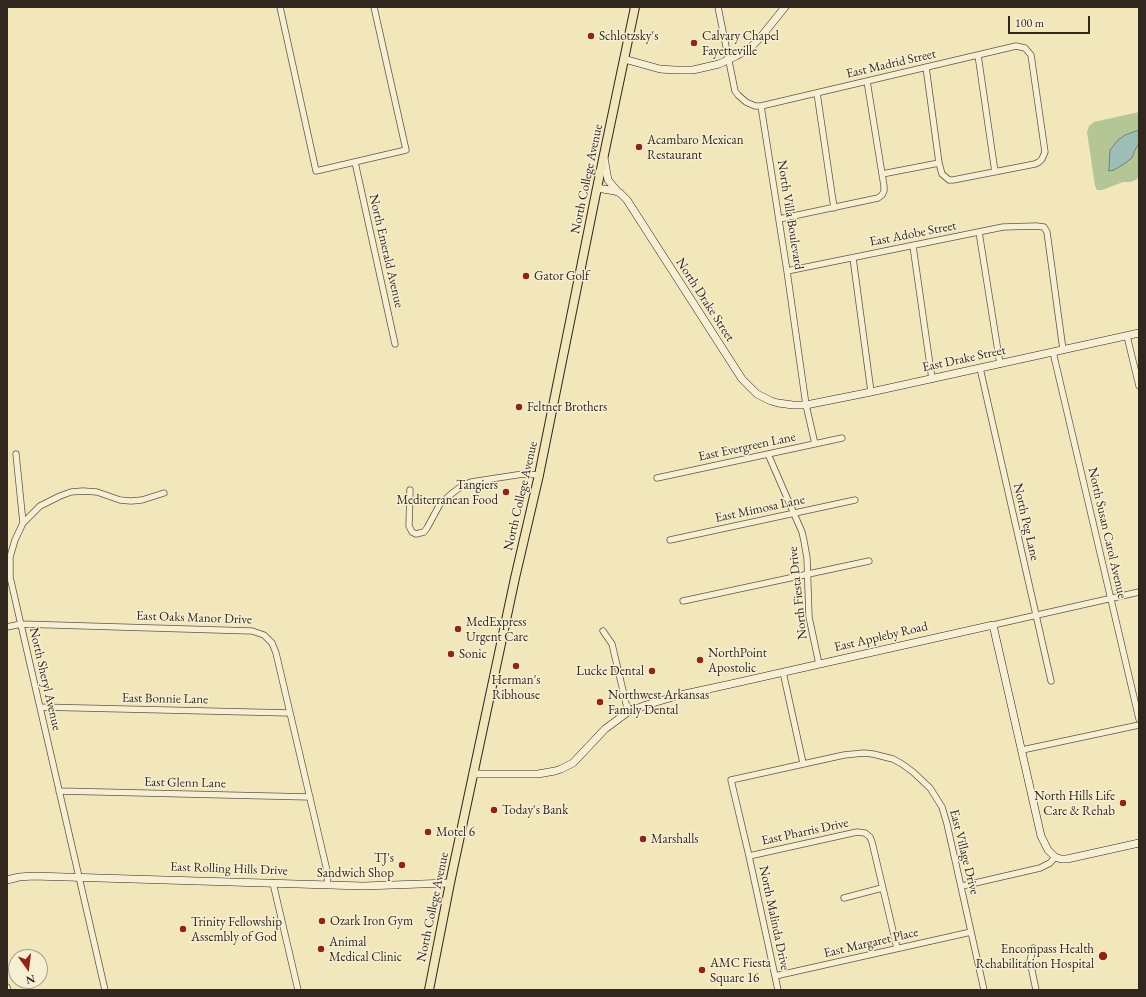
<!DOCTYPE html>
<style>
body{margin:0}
#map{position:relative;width:1146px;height:997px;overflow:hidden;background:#f2e6bb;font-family:"EB Garamond",serif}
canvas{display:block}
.frame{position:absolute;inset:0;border:8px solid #31271f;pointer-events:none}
.north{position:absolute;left:8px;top:949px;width:40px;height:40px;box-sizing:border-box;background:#f7efd3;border:1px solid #a89f8b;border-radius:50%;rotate:166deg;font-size:11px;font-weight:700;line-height:16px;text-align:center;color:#31271f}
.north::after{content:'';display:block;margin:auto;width:14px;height:18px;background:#8f2418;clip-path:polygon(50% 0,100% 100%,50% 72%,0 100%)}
.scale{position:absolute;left:1008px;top:16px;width:82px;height:18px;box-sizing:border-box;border:2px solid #31271f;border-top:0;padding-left:5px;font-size:12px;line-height:14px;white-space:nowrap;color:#31271f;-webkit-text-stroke:3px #f7efd3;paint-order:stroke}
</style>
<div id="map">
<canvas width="1146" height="997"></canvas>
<div class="frame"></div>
<div class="north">N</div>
<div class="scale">100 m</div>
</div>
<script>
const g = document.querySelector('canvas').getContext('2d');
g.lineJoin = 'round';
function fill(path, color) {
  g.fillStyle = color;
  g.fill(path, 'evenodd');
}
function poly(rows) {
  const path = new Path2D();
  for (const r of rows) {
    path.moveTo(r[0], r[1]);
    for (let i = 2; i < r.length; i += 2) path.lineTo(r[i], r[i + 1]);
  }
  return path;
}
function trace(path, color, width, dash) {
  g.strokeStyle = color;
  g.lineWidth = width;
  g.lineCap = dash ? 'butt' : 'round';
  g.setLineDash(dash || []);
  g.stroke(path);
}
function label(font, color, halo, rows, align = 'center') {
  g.font = font + ' "EB Garamond",serif';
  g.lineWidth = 3;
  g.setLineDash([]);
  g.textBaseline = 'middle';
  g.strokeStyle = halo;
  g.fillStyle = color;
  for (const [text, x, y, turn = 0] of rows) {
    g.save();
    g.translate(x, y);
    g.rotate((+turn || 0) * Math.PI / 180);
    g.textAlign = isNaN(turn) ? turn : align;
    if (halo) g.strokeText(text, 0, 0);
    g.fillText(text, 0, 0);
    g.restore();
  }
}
const green = poly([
 [1139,112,1139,178,1131,182,1123,182,1102,190,1097,190,1095,186,1087,132,1089,126,1094,122]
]);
const water = poly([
 [1139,130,1139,143,1135,150,1132,158,1124,164,1114,170,1109,171,1108,170,1109,169,1110,150,1118,140,1125,135,1139,130]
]);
const street = poly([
 [280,7,316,171,406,150,374,7],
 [718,7,735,91,738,95,746,102,755,106,761,106,787,271,806,405,815,444],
 [978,55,995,172],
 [926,67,939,163],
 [867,81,882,174],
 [817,93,834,208],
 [761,106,1016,46,1025,48,1031,55,1045,152,1042,159,1039,162,1035,164,953,180,949,180,942,174,939,163,882,174,884,186,884,191,882,195,878,198,779,219],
 [355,162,395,344],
 [979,232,1000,364],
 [913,246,932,379],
 [853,258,871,392],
 [787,271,1003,227,1036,226,1044,227,1047,232,1063,350],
 [1127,336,1139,386],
 [1053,352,1139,719],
 [980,368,1051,681],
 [16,454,23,523],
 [768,454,802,532,804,541,807,558,809,617,819,664],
 [657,478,842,438],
 [410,490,409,526,412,532,416,534,424,532,427,528,440,504,450,495,463,485,471,482,523,474,539,475],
 [670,540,855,500],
 [683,601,869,561],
 [993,625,1139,592],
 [7,627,21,624,252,631,264,635,272,643,276,653,328,875,327,884],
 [603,631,612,644,628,712],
 [783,672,803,763],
 [40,707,290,713],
 [1022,750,1139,725],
 [59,791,310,797],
 [749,856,857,832,865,833,870,837,872,842,897,948],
 [273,883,298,990],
 [962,886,1040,868,1050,863,1055,857],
 [844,898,882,888],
 [1033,948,1030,961,1036,990],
 [775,976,971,932],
 [7,987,8,990],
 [105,990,10,577,10,557,15,540,23,523,40,506,60,496,71,492,83,491,97,492,120,500,131,501,142,500,164,493],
 [778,990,749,856,731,780,844,755,864,753,873,754,893,759,902,764,913,772,930,788,942,807,947,824,984,990]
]);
const secondary = poly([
 [624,59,660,69,675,70,693,70,719,64,736,56,750,48,760,38,785,7],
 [604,158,608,180,618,192],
 [597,188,615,191,620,193,627,200,742,379,757,394,771,401,778,403,793,405,806,405,871,392,1139,333],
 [473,774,538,774,555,771,561,769,573,763,605,729,628,712,646,705,680,695,722,686,993,625,1041,836,1048,850,1055,857,1061,859,1067,859,1139,843],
 [7,880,19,877,33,876,363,886,450,883]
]);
const primary = poly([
 [429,990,450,883,515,578,539,475,597,188,635,7]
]);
const markers = [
 [591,36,4,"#8f2418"],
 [694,43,4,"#8f2418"],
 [639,147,4,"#8f2418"],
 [526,276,4,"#8f2418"],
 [519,407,4,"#8f2418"],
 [506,492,4,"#8f2418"],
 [458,629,4,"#8f2418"],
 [451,654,4,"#8f2418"],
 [700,660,4,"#8f2418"],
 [516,666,4,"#8f2418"],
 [652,671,4,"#8f2418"],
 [600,702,4,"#8f2418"],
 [1123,803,4,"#8f2418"],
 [494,810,4,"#8f2418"],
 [428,832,4,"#8f2418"],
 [643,839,4,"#8f2418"],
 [402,865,4,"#8f2418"],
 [322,921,4,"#8f2418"],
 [183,929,4,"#8f2418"],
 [321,949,4,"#8f2418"],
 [1103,956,5,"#8f2418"],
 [702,970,4,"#8f2418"]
];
const poiNames = [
 ["Schlotzsky's",599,36],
 ["Calvary Chapel",702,36],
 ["Fayetteville",702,51],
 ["Acambaro Mexican",647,140],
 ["Restaurant",647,155],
 ["Gator Golf",534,276],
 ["Feltner Brothers",527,407],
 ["Tangiers",498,485,"right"],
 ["Mediterranean Food",498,500,"right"],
 ["MedExpress",466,622],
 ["Urgent Care",466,637],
 ["NorthPoint",708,653],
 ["Apostolic",708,668],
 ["Sonic",459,654],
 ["Lucke Dental",644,671,"right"],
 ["Herman's",516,680,"center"],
 ["Ribhouse",516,695,"center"],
 ["Northwest Arkansas",608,695],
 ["Family Dental",608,710],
 ["North Hills Life",1115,796,"right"],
 ["Care & Rehab",1115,811,"right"],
 ["Today's Bank",502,810],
 ["Motel 6",436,832],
 ["Marshalls",651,839],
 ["TJ's",394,858,"right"],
 ["Sandwich Shop",394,873,"right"],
 ["Ozark Iron Gym",330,921],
 ["Trinity Fellowship",191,922],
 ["Assembly of God",191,937],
 ["Animal",329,942],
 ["Medical Clinic",329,957],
 ["Encompass Health",1094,949,"right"],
 ["Rehabilitation Hospital",1094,964,"right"],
 ["AMC Fiesta",710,963],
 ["Square 16",710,978]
];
const streetNames = [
 ["East Madrid Street",891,64,-13],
 ["North College Avenue",587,179,-78],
 ["North Villa Boulevard",790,215,81],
 ["East Adobe Street",913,234,-11],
 ["North Emerald Avenue",386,251,77],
 ["North Drake Street",705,300,57],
 ["East Drake Street",964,359,-12],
 ["East Evergreen Lane",747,447,-12],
 ["North College Avenue",521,496,-77],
 ["East Mimosa Lane",760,509,-12],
 ["North Peg Lane",1026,522,77],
 ["North Susan Carol Avenue",1107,533,77],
 ["North Fiesta Drive",798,593,-96],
 ["East Oaks Manor Drive",194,618,2],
 ["East Appleby Road",881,637,-13],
 ["North Sheryl Avenue",45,679,77],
 ["East Bonnie Lane",165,699,1],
 ["East Glenn Lane",185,783,1],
 ["East Pharris Drive",805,832,-12],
 ["East Village Drive",964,852,76],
 ["East Rolling Hills Drive",229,869,2],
 ["North College Avenue",433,907,-78],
 ["North Malinda Drive",774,918,78],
 ["East Margaret Place",871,943,-13]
];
fill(green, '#b4c696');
fill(water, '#9cbeb6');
trace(water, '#71827a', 1);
trace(street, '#615746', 7);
trace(secondary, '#31271f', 8);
trace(primary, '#31271f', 10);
trace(street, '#f7efd3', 5.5);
trace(secondary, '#f7efd3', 7);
trace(primary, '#f2e6bb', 8);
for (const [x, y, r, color] of markers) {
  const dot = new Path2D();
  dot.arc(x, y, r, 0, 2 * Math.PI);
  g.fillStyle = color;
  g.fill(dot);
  trace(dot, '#f7efd3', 1.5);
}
label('13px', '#31271f', '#f7efd3', poiNames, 'left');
label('13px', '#31271f', '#f7efd3', streetNames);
</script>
